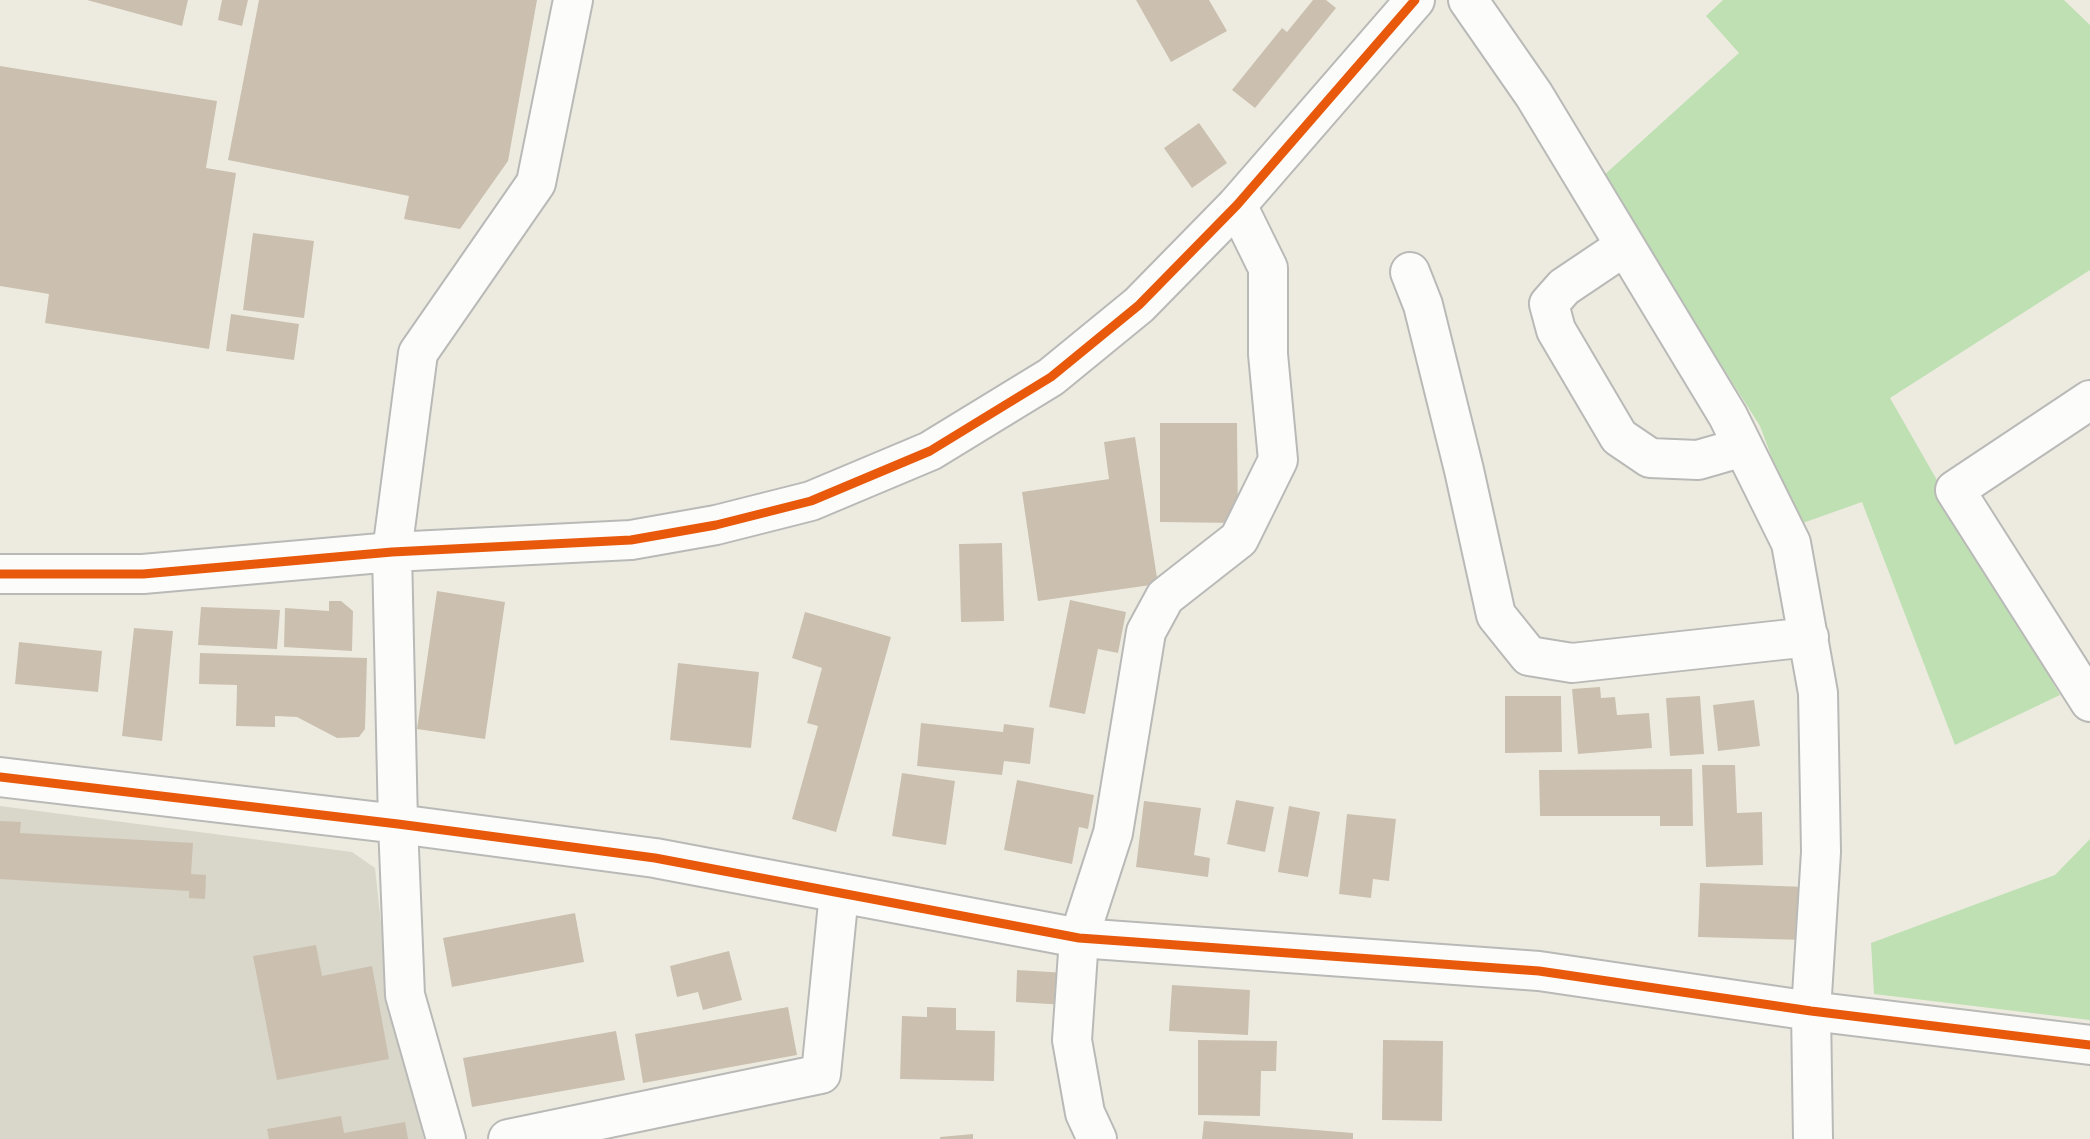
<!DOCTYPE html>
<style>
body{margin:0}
canvas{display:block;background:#edebe0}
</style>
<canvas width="2090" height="1139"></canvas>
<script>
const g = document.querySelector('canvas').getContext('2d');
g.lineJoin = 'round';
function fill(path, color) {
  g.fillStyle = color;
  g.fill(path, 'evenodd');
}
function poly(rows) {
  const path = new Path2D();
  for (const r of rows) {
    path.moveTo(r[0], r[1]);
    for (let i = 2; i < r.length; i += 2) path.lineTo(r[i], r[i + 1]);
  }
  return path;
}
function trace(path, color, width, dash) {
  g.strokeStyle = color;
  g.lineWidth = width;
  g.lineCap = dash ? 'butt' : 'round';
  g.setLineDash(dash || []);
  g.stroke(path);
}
const industrial = poly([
 [0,806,352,852,375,868,388,989,424,1139,0,1139]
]);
const green = poly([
 [1723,0,2064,0,2090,25,2090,270,1890,398,2060,695,1955,745,1862,502,1797,525,1760,426,1602,177,1739,53,1706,16],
 [2090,839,2090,1020,1874,994,1871,943,2055,875]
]);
const building = poly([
 [87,0,188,0,182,26],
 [222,0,248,0,242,26,218,20],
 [259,0,537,0,508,161,460,229,404,219,409,196,228,160],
 [1136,0,1209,0,1227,31,1171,62],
 [1313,0,1326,0,1336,8,1255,108,1232,90,1282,28,1287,32],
 [0,66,217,101,206,168,236,173,209,349,45,323,49,294,0,286],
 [1199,123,1227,163,1192,188,1164,148],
 [253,233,314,241,304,318,243,310],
 [231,314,299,324,294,360,226,351],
 [1160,423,1237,423,1238,523,1160,522],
 [1135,437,1158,584,1038,601,1022,492,1109,479,1104,442],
 [1002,543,1004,621,961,622,959,544],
 [437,591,505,602,485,739,417,729],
 [1070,600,1126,612,1118,653,1098,649,1085,714,1049,707],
 [329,601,341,601,353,611,352,651,284,647,285,608,329,611],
 [201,607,280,610,277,649,198,645],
 [805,612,891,637,836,832,792,819,818,726,807,723,822,668,792,658],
 [134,628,173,631,162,741,122,736],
 [19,642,102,651,98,692,15,684],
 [200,653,367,658,365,729,359,737,337,738,297,717,275,716,275,727,236,726,237,685,199,684],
 [678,663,759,672,751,748,670,740],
 [1600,687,1601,698,1615,697,1617,715,1649,713,1652,748,1578,754,1572,689],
 [1505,696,1561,696,1562,752,1505,753],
 [1700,696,1704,754,1670,756,1666,698],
 [1754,700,1760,746,1718,751,1713,705],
 [921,723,1003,732,1004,724,1034,728,1030,764,1004,761,1002,775,917,766],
 [1702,765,1735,765,1737,813,1762,812,1763,865,1706,867],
 [1692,769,1693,826,1660,826,1660,816,1540,816,1539,770],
 [902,773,955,781,946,845,892,836],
 [1017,780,1094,795,1088,829,1079,827,1072,864,1004,850],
 [1236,800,1274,807,1265,852,1227,844],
 [1144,801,1201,808,1194,855,1210,858,1208,877,1136,867],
 [1289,806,1320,812,1308,877,1278,872],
 [1347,814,1396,819,1389,881,1373,879,1371,898,1339,894],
 [0,821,21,822,20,833,193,843,191,874,206,875,205,899,189,898,189,891,0,879],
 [1700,883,1806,887,1804,940,1698,937],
 [575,913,584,962,452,987,443,938],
 [316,945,322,976,372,966,389,1059,277,1080,253,956],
 [729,951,742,1000,703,1010,698,992,677,997,670,966],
 [1017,970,1067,973,1066,1005,1016,1002],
 [1172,985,1250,990,1248,1035,1169,1031],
 [788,1007,797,1055,643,1083,635,1034],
 [927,1007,956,1008,956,1030,995,1031,994,1081,900,1079,902,1016,927,1017],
 [616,1031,625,1080,472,1107,463,1058],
 [1198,1040,1277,1041,1276,1071,1261,1071,1260,1116,1198,1115],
 [1383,1040,1443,1041,1442,1121,1382,1120],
 [341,1116,344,1133,405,1122,408,1139,269,1139,267,1129],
 [1204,1121,1353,1133,1353,1139,1202,1139],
 [973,1134,973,1139,940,1139,940,1137]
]);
const street = poly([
 [1468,0,1534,95,1728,416,1791,543,1818,693,1821,852,1811,1011,1813,1139],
 [1625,246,1564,287,1549,304,1556,330,1619,437,1650,458,1698,460,1743,447],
 [1410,272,1423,305,1464,470,1496,615,1529,656,1572,663,1809,637],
 [2090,400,1955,490,2090,702],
 [392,552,418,353,536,183,573,0],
 [508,1139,821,1074,839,893],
 [1097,1139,1085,1113,1072,1040,1079,938,1113,833,1146,632,1165,597,1239,539,1278,460,1268,354,1268,268,1237,205]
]);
const secondary = poly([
 [392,552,398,824,405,995,446,1139],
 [0,574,143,574,392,552,631,540,716,525,811,501,930,451,1051,377,1139,305,1237,205,1415,0],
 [0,777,398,824,655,858,1079,938,1539,971,1811,1011,2090,1045]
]);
const cycleway = poly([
 [0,574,143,574,392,552,631,540,716,525,811,501,930,451,1051,377,1139,305,1237,205,1415,0],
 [0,777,398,824,655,858,1079,938,1539,971,1811,1011,2090,1045]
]);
fill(industrial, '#d9d6ca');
fill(green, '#bee0b2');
fill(building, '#cbc0af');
trace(street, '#b9bab7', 42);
trace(secondary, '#b9bab7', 42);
trace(street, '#fcfcfa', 38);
trace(secondary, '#fcfcfa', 38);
trace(cycleway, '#e8590c', 9);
</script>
